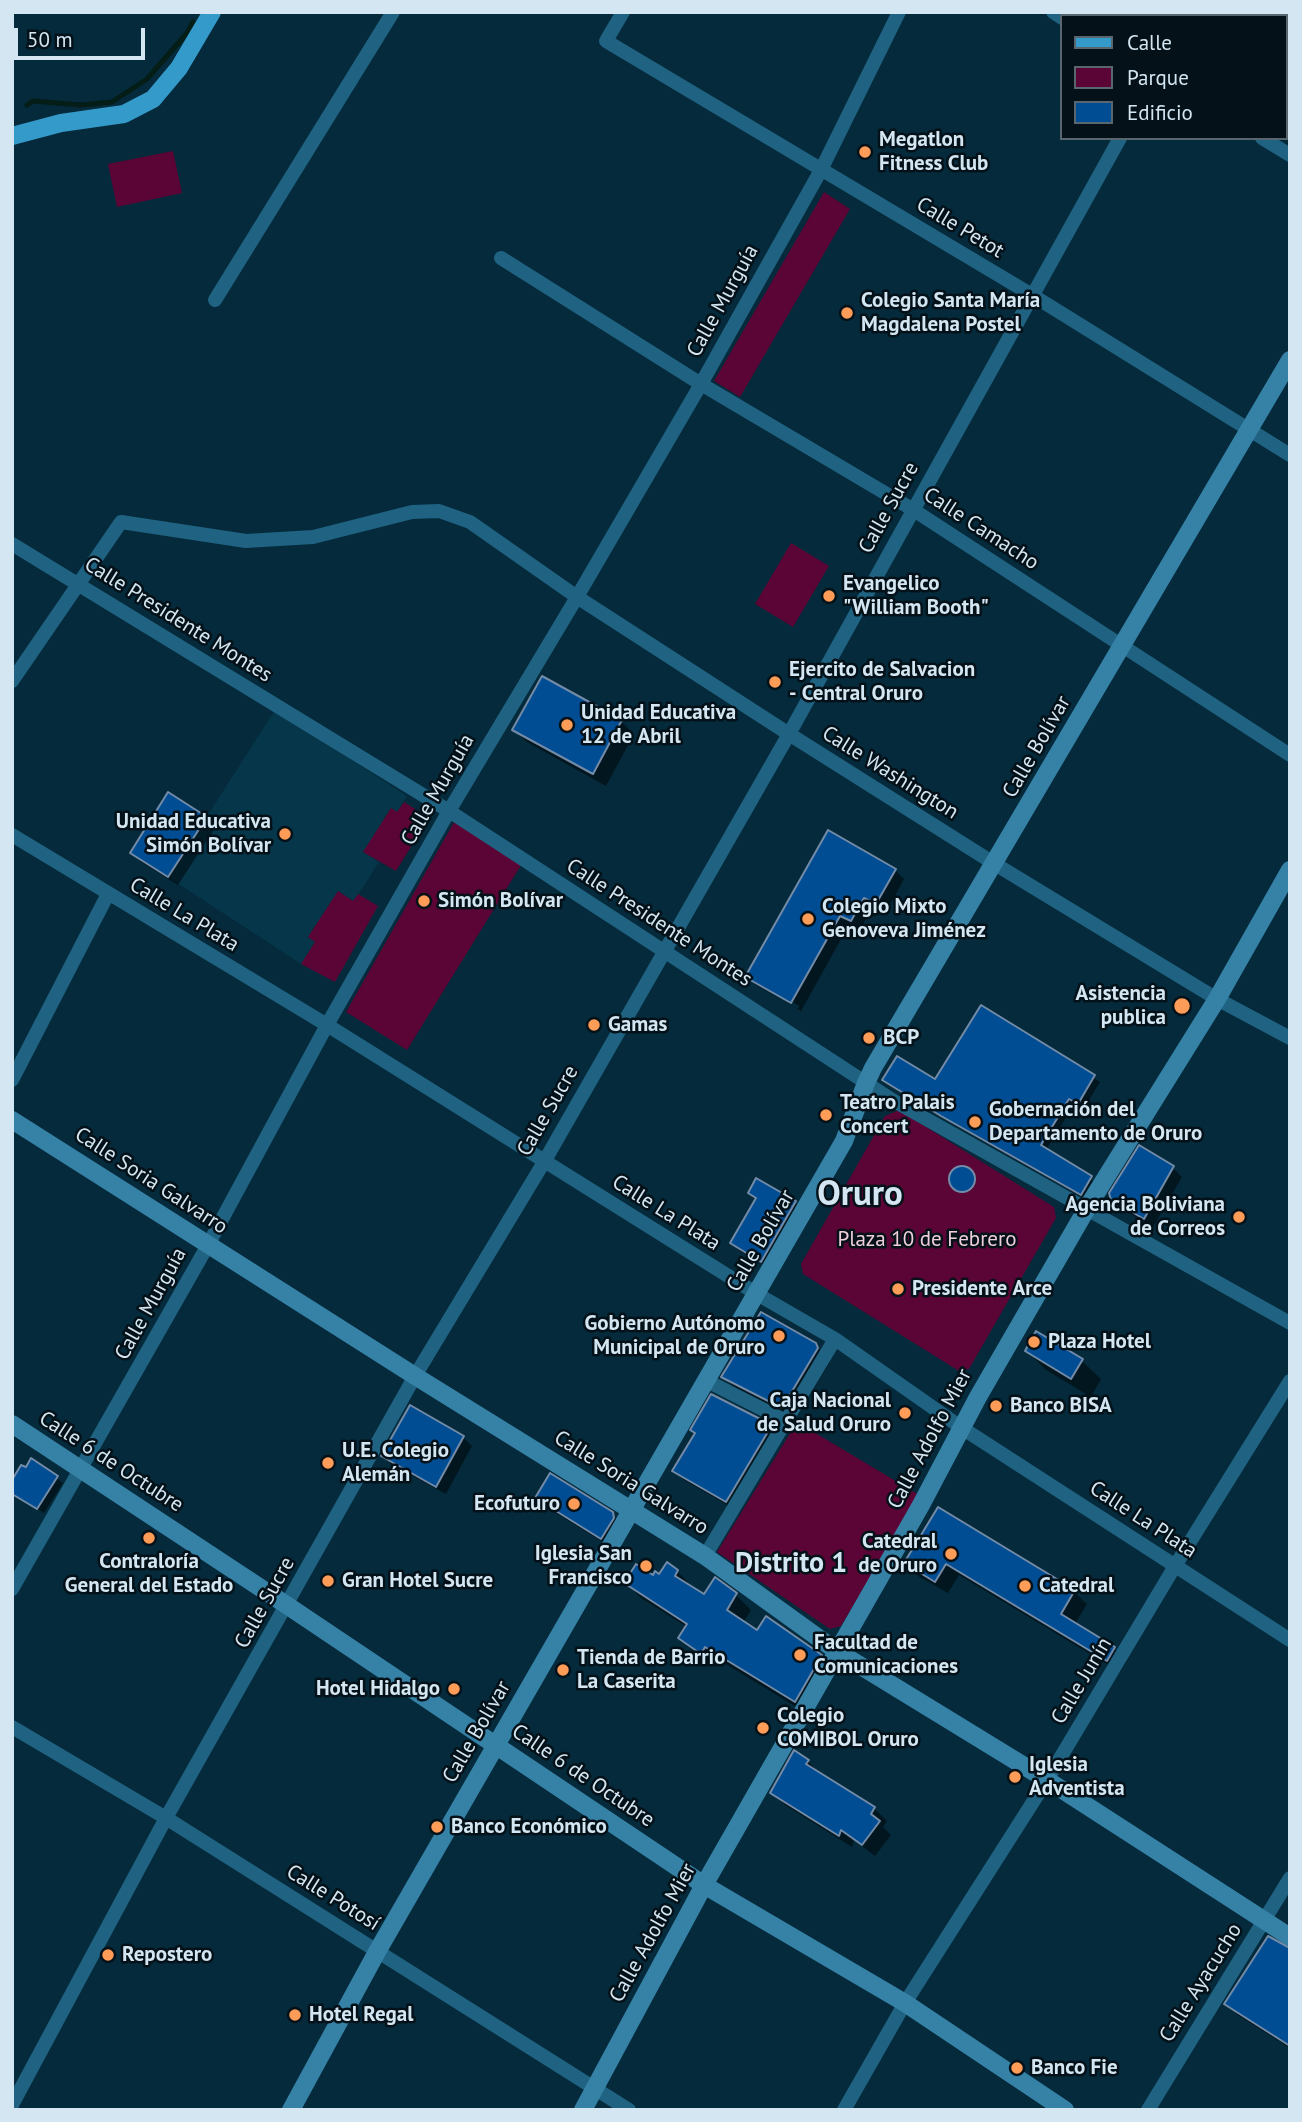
<!DOCTYPE html>
<meta charset="utf-8">
<style>
body{margin:0}
#map{position:relative;width:1302px;height:2122px;overflow:hidden;background:#042a3b;font-family:"PT Sans",sans-serif}
canvas{display:block}
.frame{position:absolute;inset:0;border:14px solid #d3e6f2;pointer-events:none}
.legend{position:absolute;left:1060px;top:14px;width:228px;height:126px;box-sizing:border-box;background:#041118;border:2px solid #57666f;margin:0;padding:9px 12px;list-style:none;font-size:21px;color:#d3e6f2}
.legend li{display:flex;align-items:center;gap:14px;height:35px}
.legend b{width:35px;border:2px solid #57666f}
.scale{position:absolute;left:14px;top:28px;width:131px;height:32px;box-sizing:border-box;border:4px solid #d3e6f2;border-top:0;padding-left:9px;font-size:21px;line-height:24px;white-space:nowrap;color:#d3e6f2;-webkit-text-stroke:5px #041118;paint-order:stroke}
</style>
<div id="map">
<canvas width="1302" height="2122"></canvas>
<div class="frame"></div>
<ul class="legend">
<li><b style="height:9px;background:#349aca"></b>Calle</li>
<li><b style="height:19px;background:#5a0535"></b>Parque</li>
<li><b style="height:19px;background:#004d94"></b>Edificio</li>
</ul>
<div class="scale">50 m</div>
</div>
<script>
const g = document.querySelector('canvas').getContext('2d');
g.lineJoin = 'round';
function fill(path, color) {
  g.fillStyle = color;
  g.fill(path, 'evenodd');
}
function poly(rows) {
  const path = new Path2D();
  for (const r of rows) {
    if (r.length === 3) {
      path.moveTo(r[0] + r[2], r[1]);
      path.arc(r[0], r[1], r[2], 0, 2 * Math.PI);
      continue;
    }
    path.moveTo(r[0], r[1]);
    for (let i = 2; i < r.length; i += 2) path.lineTo(r[i], r[i + 1]);
  }
  return path;
}
function trace(path, color, width, dash) {
  g.strokeStyle = color;
  g.lineWidth = width;
  g.lineCap = dash ? 'butt' : 'round';
  g.setLineDash(dash || []);
  g.stroke(path);
}
function label(font, color, halo, rows, align = 'center') {
  g.font = font + ' "PT Sans",sans-serif';
  g.lineWidth = 5;
  g.setLineDash([]);
  g.textBaseline = 'middle';
  g.strokeStyle = halo;
  g.fillStyle = color;
  for (const [text, x, y, turn = 0] of rows) {
    g.save();
    g.translate(x, y);
    g.rotate((+turn || 0) * Math.PI / 180);
    g.textAlign = isNaN(turn) ? turn : align;
    if (halo) g.strokeText(text, 0, 0);
    g.fillText(text, 0, 0);
    g.restore();
  }
}
const built = poly([
 [1204,12,1290,12,1290,19,1286,24,1286,16,1202,16],
 [275,710,407,796,397,812,391,809,363,852,379,862,354,901,338,891,308,937,315,942,301,964,168,877]
]);
const green = poly([
 [173,151,182,193,117,207,108,164],
 [824,192,850,209,740,397,714,381],
 [791,543,829,566,793,627,755,604],
 [404,802,429,818,396,871,363,852,391,808,397,812],
 [457,817,523,862,407,1050,346,1012],
 [338,891,353,901,358,894,378,906,335,982,301,964,315,942,308,937],
 [899,1110,1054,1207,1055,1212,1056,1218,969,1369,959,1371,803,1274,801,1264,885,1116],
 [797,1422,919,1495,841,1626,830,1629,717,1552]
]);
const shadow = poly([
 [542,678,621,721,634,734,606,786,527,742,514,730],
 [206,818,215,828,178,885,141,862,132,853],
 [895,870,904,879,886,912,874,906,860,929,850,923,801,1011,757,986,748,977],
 [756,981,799,1006,798,1009,756,985],
 [981,1008,1100,1082,1084,1108,1075,1103,1046,1150,1096,1183,1086,1199,948,1121,884,1080,936,1082],
 [1140,1148,1173,1168,1182,1177,1153,1227,1122,1209,1112,1199],
 [963,1180,12],
 [750,1193,794,1202,804,1212,771,1269,741,1252,732,1243,757,1200],
 [1037,1334,1082,1361,1101,1379,1091,1397,1046,1370,1027,1351],
 [815,1344,830,1362,795,1420,736,1389,723,1377],
 [712,1396,771,1426,780,1435,736,1510,684,1480,675,1471,696,1434],
 [463,1437,472,1446,446,1494,392,1465,383,1456],
 [32,1460,63,1483,44,1513,12,1493],
 [537,1498,611,1513,621,1523,611,1547,546,1507],
 [938,1509,1074,1592,1087,1604,1075,1624,1114,1648,1127,1661,1120,1672,959,1575,948,1593,918,1576,906,1563],
 [677,1571,692,1586,691,1588,704,1597,715,1580,736,1595,751,1610,743,1623,758,1632,821,1656,836,1671,811,1716,721,1661,717,1667,695,1653,680,1638,687,1627,641,1598,626,1583],
 [808,1761,820,1774,874,1808,887,1821,883,1827,891,1835,875,1856,854,1840,852,1847,785,1805,772,1792],
 [1266,1939,1290,1949,1290,2048,1239,2016,1226,2004]
]);
const stream = poly([
 [27,105,33,101,81,105,112,102,147,79,187,33,193,22]
]);
const building = poly([
 [542,676,622,720,593,774,512,730,542,676],
 [168,792,207,817,168,877,130,853,168,792],
 [828,830,896,869,876,904,864,898,851,921,840,916,791,1003,745,977,828,830],
 [981,1005,1095,1075,1078,1104,1069,1099,1041,1145,1092,1176,1081,1195,941,1116,882,1080,897,1056,935,1079,981,1005],
 [1139,1145,1174,1166,1144,1219,1111,1200,1109,1193,1139,1145],
 [962,1179,13],
 [756,1178,796,1201,761,1262,730,1243,756,1198,748,1193,756,1178],
 [761,1312,816,1343,818,1348,782,1408,721,1377,761,1312],
 [1036,1331,1083,1359,1071,1379,1025,1351,1036,1331],
 [711,1394,772,1425,726,1502,672,1471,695,1433,690,1430,711,1394],
 [410,1405,464,1436,436,1487,381,1456,410,1405],
 [31,1458,58,1476,37,1509,12,1494,12,1480,21,1465,26,1467,31,1458],
 [550,1473,613,1512,614,1518,601,1539,535,1498,550,1473],
 [938,1507,1075,1590,1061,1614,1115,1647,1107,1661,946,1564,935,1582,904,1563,938,1507],
 [667,1562,678,1570,675,1576,704,1594,715,1577,737,1593,727,1610,757,1630,766,1616,822,1655,795,1702,705,1647,701,1654,678,1638,687,1624,624,1583,636,1564,653,1575,655,1571,659,1574,667,1562],
 [794,1750,809,1760,806,1764,875,1807,871,1814,880,1821,862,1845,841,1830,839,1836,770,1793,794,1750],
 [1268,1936,1290,1948,1290,2046,1224,2004,1268,1936]
]);
const street = poly([
 [623,12,606,41,1032,295,1290,455],
 [1053,12,1062,18],
 [1190,16,1192,12],
 [1262,138,1290,155],
 [501,258,701,384,912,509,1290,755],
 [215,300,393,12],
 [12,544,449,811,894,1101,1290,1323],
 [12,681,121,522,246,541,313,537,412,512,439,511,470,522,577,597,789,734,995,864,1217,999,1290,1038],
 [12,835,327,1025,757,1294,835,1339,962,1428,1290,1640],
 [12,1080,108,894],
 [707,1381,786,1421],
 [705,1556,835,1339],
 [12,1589,208,1245,327,1025,449,811,577,597,701,384,821,170,899,12],
 [12,1727,166,1818,629,2110],
 [12,2105,166,1818,415,1376,544,1162,789,734,1120,138],
 [844,2110,905,2003,1047,1780,1175,1566,1290,1381],
 [1148,2110,1290,1878]
]);
const secondary = poly([
 [12,1120,415,1376,705,1556,838,1652,1047,1780,1290,1937],
 [12,1424,288,1606,704,1885,905,2003,1065,2110],
 [291,2110,378,1950,844,1141,866,1083,873,1068,1290,360],
 [583,2110,704,1885,921,1505,978,1397,1090,1203,1217,999,1290,870]
]);
const primary = poly([
 [12,136,61,123,124,114,153,99,179,68,212,12]
]);
const markers = [
 [865,152,7,"#fe9c58"],
 [847,313,7,"#fe9c58"],
 [829,596,7,"#fe9c58"],
 [775,682,7,"#fe9c58"],
 [567,725,7,"#fe9c58"],
 [285,834,7,"#fe9c58"],
 [424,901,7,"#fe9c58"],
 [808,919,7,"#fe9c58"],
 [1182,1006,9,"#fe9c58"],
 [594,1025,7,"#fe9c58"],
 [869,1038,7,"#fe9c58"],
 [826,1115,7,"#fe9c58"],
 [975,1122,7,"#fe9c58"],
 [1239,1217,7,"#fe9c58"],
 [898,1289,7,"#fe9c58"],
 [779,1336,7,"#fe9c58"],
 [1034,1342,7,"#fe9c58"],
 [996,1406,7,"#fe9c58"],
 [905,1413,7,"#fe9c58"],
 [328,1463,7,"#fe9c58"],
 [574,1504,7,"#fe9c58"],
 [149,1538,7,"#fe9c58"],
 [951,1554,7,"#fe9c58"],
 [646,1566,7,"#fe9c58"],
 [328,1581,7,"#fe9c58"],
 [1025,1586,7,"#fe9c58"],
 [800,1655,7,"#fe9c58"],
 [563,1670,7,"#fe9c58"],
 [454,1689,7,"#fe9c58"],
 [763,1728,7,"#fe9c58"],
 [1015,1777,7,"#fe9c58"],
 [437,1827,7,"#fe9c58"],
 [108,1955,7,"#fe9c58"],
 [295,2015,7,"#fe9c58"],
 [1017,2068,7,"#fe9c58"]
];
const poiNames = [
 ["Megatlon",879,140],
 ["Fitness Club",879,164],
 ["Colegio Santa María",861,301],
 ["Magdalena Postel",861,325],
 ["Evangelico",843,584],
 ["\"William Booth\"",843,608],
 ["Ejercito de Salvacion",789,670],
 ["- Central Oruro",789,694],
 ["Unidad Educativa",581,713],
 ["12 de Abril",581,737],
 ["Unidad Educativa",271,822,"right"],
 ["Simón Bolívar",271,846,"right"],
 ["Simón Bolívar",438,901],
 ["Colegio Mixto",822,907],
 ["Genoveva Jiménez",822,931],
 ["Asistencia",1166,994,"right"],
 ["publica",1166,1018,"right"],
 ["Gamas",608,1025],
 ["BCP",883,1038],
 ["Teatro Palais",840,1103],
 ["Concert",840,1127],
 ["Gobernación del",989,1110],
 ["Departamento de Oruro",989,1134],
 ["Agencia Boliviana",1225,1205,"right"],
 ["de Correos",1225,1229,"right"],
 ["Presidente Arce",912,1289],
 ["Gobierno Autónomo",765,1324,"right"],
 ["Municipal de Oruro",765,1348,"right"],
 ["Plaza Hotel",1048,1342],
 ["Caja Nacional",891,1401,"right"],
 ["de Salud Oruro",891,1425,"right"],
 ["Banco BISA",1010,1406],
 ["U.E. Colegio",342,1451],
 ["Alemán",342,1475],
 ["Ecofuturo",560,1504,"right"],
 ["Catedral",937,1542,"right"],
 ["de Oruro",937,1566,"right"],
 ["Iglesia San",632,1554,"right"],
 ["Francisco",632,1578,"right"],
 ["Contraloría",149,1562,"center"],
 ["General del Estado",149,1586,"center"],
 ["Gran Hotel Sucre",342,1581],
 ["Catedral",1039,1586],
 ["Facultad de",814,1643],
 ["Comunicaciones",814,1667],
 ["Tienda de Barrio",577,1658],
 ["La Caserita",577,1682],
 ["Hotel Hidalgo",440,1689,"right"],
 ["Colegio",777,1716],
 ["COMIBOL Oruro",777,1740],
 ["Iglesia",1029,1765],
 ["Adventista",1029,1789],
 ["Banco Económico",451,1827],
 ["Repostero",122,1955],
 ["Hotel Regal",309,2015],
 ["Banco Fie",1031,2068]
];
const streetNames = [
 ["Calle Petot",960,228,31],
 ["Calle Murguía",723,301,-61],
 ["Calle Sucre",889,508,-61],
 ["Calle Camacho",981,529,33],
 ["Calle Presidente Montes",178,620,32],
 ["Calle Bolívar",1037,747,-60],
 ["Calle Washington",890,773,32],
 ["Calle Murguía",438,790,-60],
 ["Calle La Plata",184,915,31],
 ["Calle Presidente Montes",659,923,33],
 ["Calle Sucre",548,1111,-60],
 ["Calle Soria Galvarro",151,1181,33],
 ["Calle La Plata",666,1213,32],
 ["Calle Bolívar",761,1241,-60],
 ["Calle Murguía",151,1304,-61],
 ["Calle Adolfo Mier",930,1439,-62],
 ["Calle 6 de Octubre",111,1462,33],
 ["Calle Soria Galvarro",631,1483,32],
 ["Calle La Plata",1143,1520,33],
 ["Calle Sucre",265,1603,-61],
 ["Calle Junín",1082,1681,-59],
 ["Calle Bolívar",477,1732,-60],
 ["Calle 6 de Octubre",583,1776,34],
 ["Calle Potosí",333,1898,32],
 ["Calle Adolfo Mier",653,1933,-61],
 ["Calle Ayacucho",1201,1983,-58]
];
const parkNames = [
 ["Plaza 10 de Febrero",927,1240]
];
const districtNames = [
 ["Distrito 1",791,1564]
];
const townNames = [
 ["Oruro",860,1195]
];
fill(built, '#05364a');
fill(green, '#5a0535');
fill(shadow, '#0007');
trace(stream, '#041d16', 5);
fill(building, '#004d94');
trace(building, '#738ba7', 2);
trace(street, '#206281', 14);
trace(secondary, '#3681a6', 18);
trace(primary, '#349aca', 18);
for (const [x, y, r, color] of markers) {
  const dot = new Path2D();
  dot.arc(x, y, r, 0, 2 * Math.PI);
  g.fillStyle = color;
  g.fill(dot);
  trace(dot, '#041118', 2.5);
}
label('bold 21px', '#d3e6f2', '#041118', poiNames, 'left');
label('21px', '#d3e6f2', '#041118', streetNames);
label('21px', '#eeceda', '#041118', parkNames);
label('bold 28px', '#d3e6f2', '#041118', districtNames);
label('bold 35px', '#d3e6f2', '#041118', townNames);
</script>
